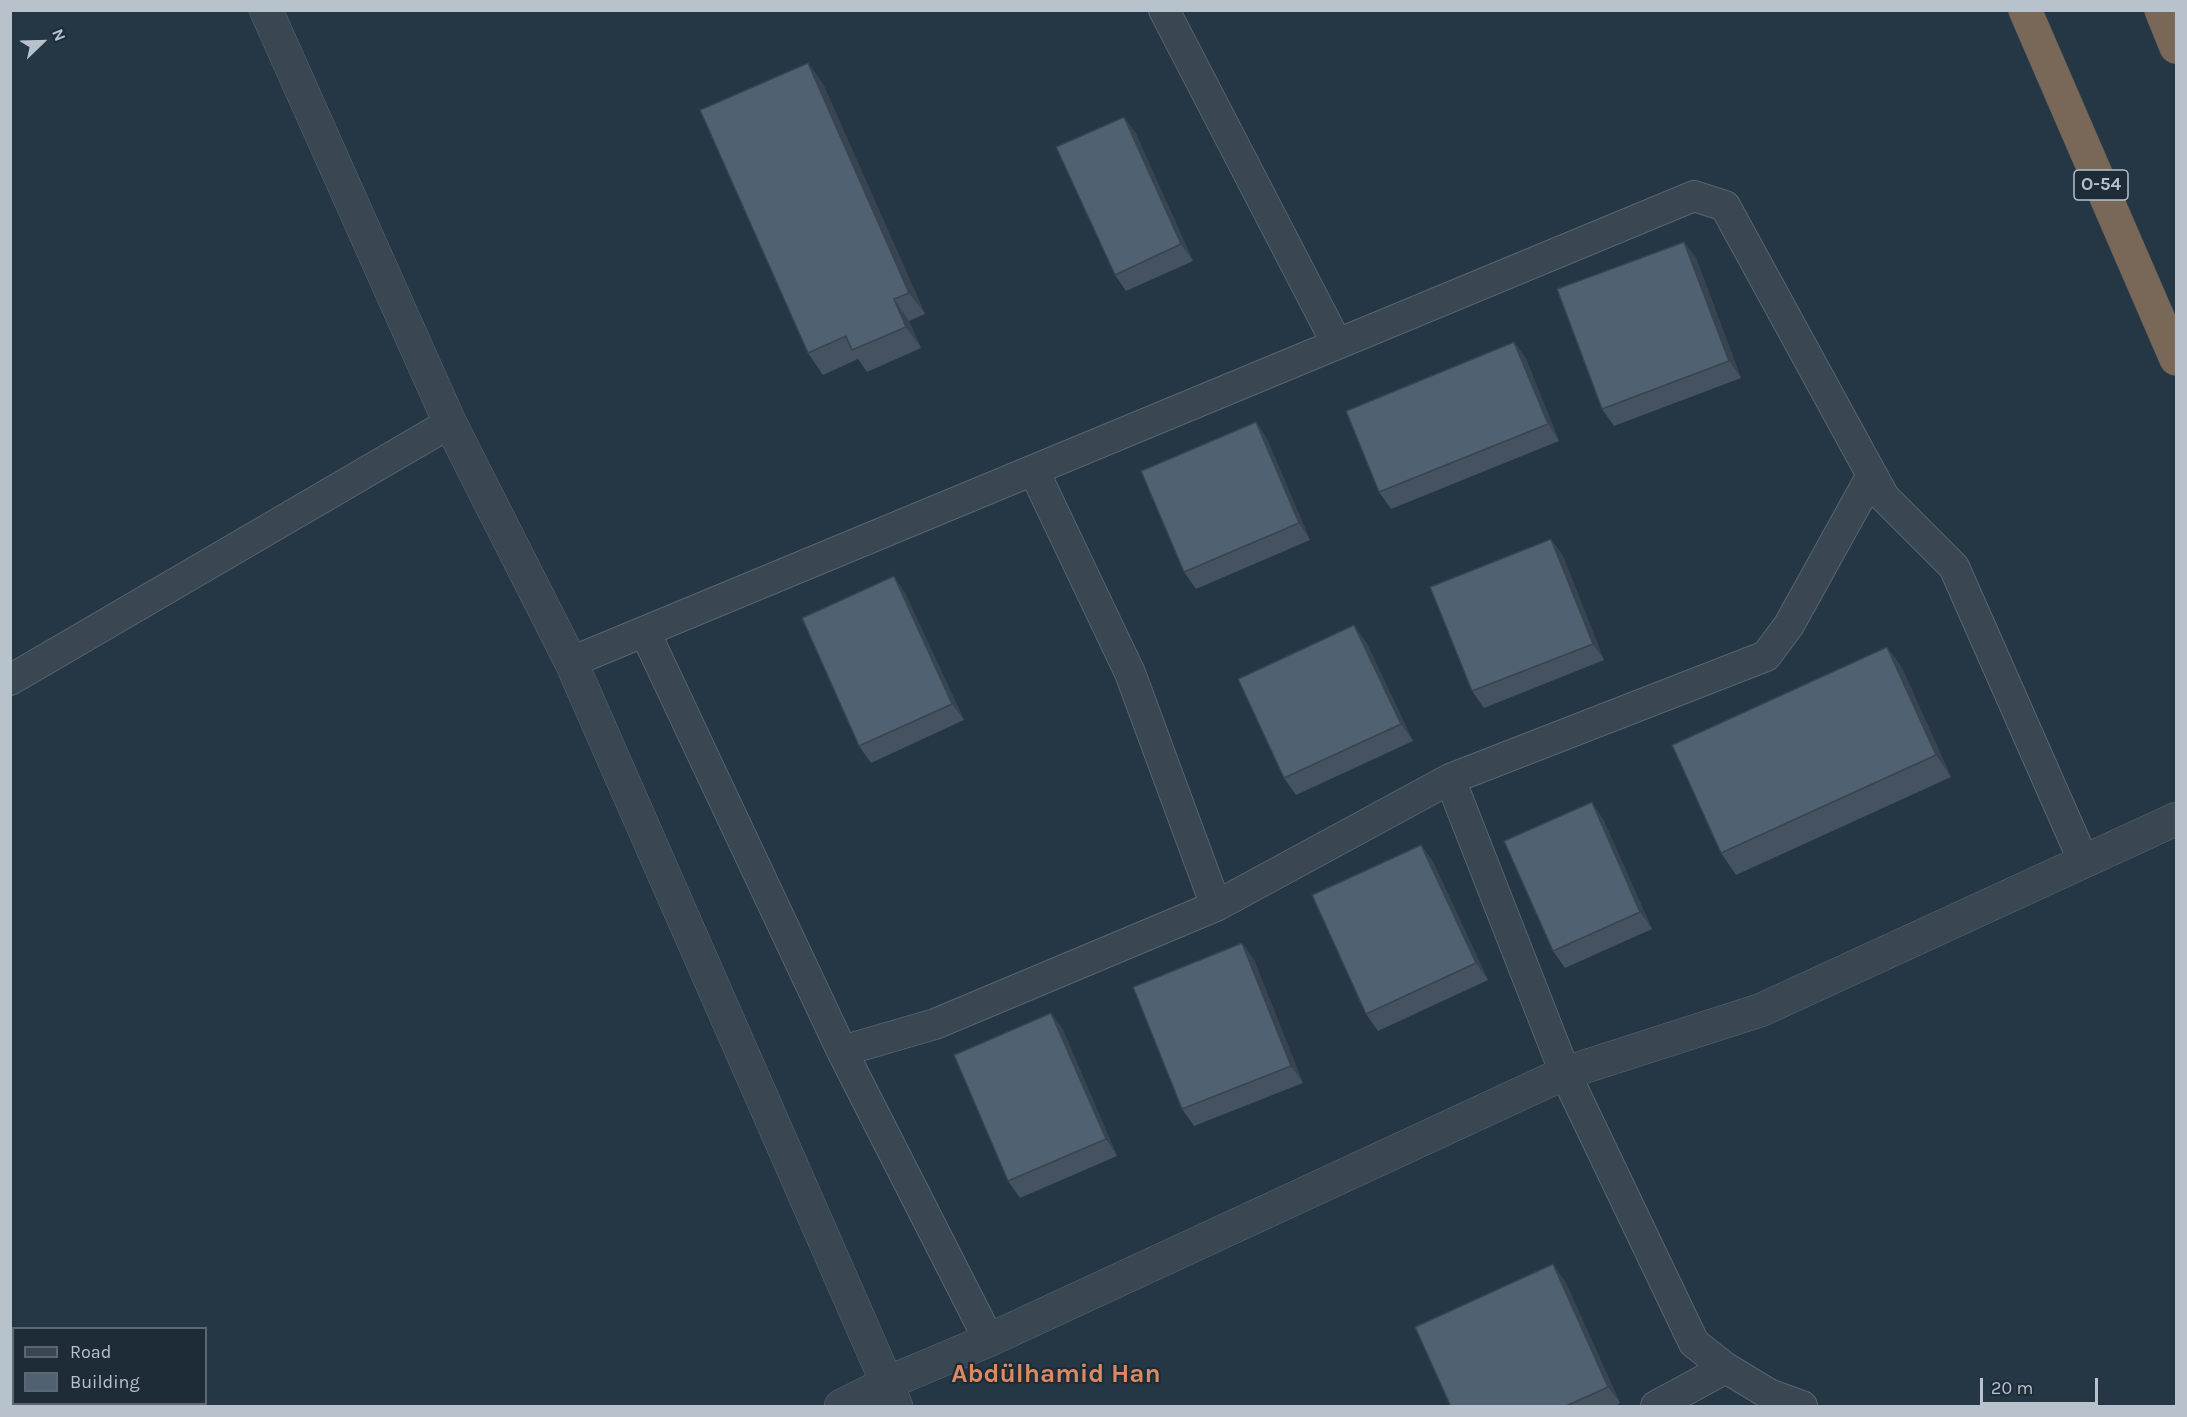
<!DOCTYPE html>
<meta charset="utf-8">
<style>
body{margin:0}
#map{position:relative;width:2187px;height:1417px;overflow:hidden;background:#253644;font-family:Karla,sans-serif}
canvas{display:block}
.frame{position:absolute;inset:0;border:12px solid #b7c2cd;pointer-events:none}
.legend{position:absolute;left:12px;top:1327px;width:195px;height:78px;box-sizing:border-box;background:#1e2c38;border:2px solid #5b6874;margin:0;padding:8px 10px;list-style:none;font-size:18px;color:#b7c2cd}
.legend li{display:flex;align-items:center;gap:12px;height:30px}
.legend b{width:30px;border:2px solid #5b6874}
.north{position:absolute;left:12px;top:12px;width:60px;height:60px;-webkit-text-stroke:4px #1e2c38;paint-order:stroke;rotate:67deg;font-size:16px;font-weight:700;line-height:24px;text-align:center;color:#b7c2cd}
.north::after{content:'';display:block;margin:auto;width:21px;height:27px;background:#b7c2cd;clip-path:polygon(50% 0,100% 100%,50% 72%,0 100%)}
.scale{position:absolute;left:1980px;top:1378px;width:118px;height:27px;box-sizing:border-box;border:3px solid #b7c2cd;border-top:0;padding-left:8px;font-size:18px;line-height:21px;white-space:nowrap;color:#b7c2cd;-webkit-text-stroke:4px #1e2c38;paint-order:stroke}
</style>
<div id="map">
<canvas width="2187" height="1417"></canvas>
<div class="frame"></div>
<ul class="legend">
<li><b style="height:8px;background:#3a4753"></b>Road</li>
<li><b style="height:16px;background:#506171"></b>Building</li>
</ul>
<div class="north">N</div>
<div class="scale">20 m</div>
</div>
<script>
const g = document.querySelector('canvas').getContext('2d');
g.lineJoin = 'round';
function poly(rows) {
  const path = new Path2D();
  for (const r of rows) {
    path.moveTo(r[0], r[1]);
    for (let i = 2; i < r.length; i += 2) path.lineTo(r[i], r[i + 1]);
  }
  return path;
}
function trace(path, color, width, dash) {
  g.strokeStyle = color;
  g.lineWidth = width;
  g.lineCap = dash ? 'butt' : 'round';
  g.setLineDash(dash || []);
  g.stroke(path);
}
function fill(path, color) {
  g.fillStyle = color;
  g.fill(path, 'evenodd');
}
function label(font, color, halo, rows, align = 'center') {
  g.font = font + ' Karla,sans-serif';
  g.lineWidth = 4.5;
  g.setLineDash([]);
  g.textBaseline = 'middle';
  g.strokeStyle = halo;
  g.fillStyle = color;
  for (const [text, x, y, turn = 0] of rows) {
    g.save();
    g.translate(x, y);
    g.rotate((+turn || 0) * Math.PI / 180);
    g.textAlign = isNaN(turn) ? turn : align;
    if (halo) g.strokeText(text, 0, 0);
    g.fillText(text, 0, 0);
    g.restore();
  }
}
const minor = poly([
 [1164,10,1337,344],
 [1034,471,1130,673,1216,906],
 [645,632,842,1051,989,1340],
 [571,662,1694,196,1725,206,1884,497,1954,567,2084,862],
 [10,680,450,423],
 [1450,779,1565,1073,1694,1343,1726,1368,1769,1394,1802,1406],
 [842,1051,935,1024,1216,906,1450,779,1766,656,1789,625,1872,475],
 [1656,1406,1726,1368]
]);
const tertiary = poly([
 [266,10,450,423,571,662,887,1383,989,1340,1565,1073,1761,1010,2176,819],
 [841,1406,887,1383,896,1406]
]);
const motorway = poly([
 [2025,10,2176,359],
 [2161,10,2176,47]
]);
const wall = poly([
 [808,63,823,84,925,314,909,321,921,348,867,372,858,359,823,375,808,353],
 [1124,117,1136,134,1193,261,1126,291,1115,275],
 [1684,242,1696,258,1741,378,1614,426,1602,409],
 [1514,342,1526,359,1559,441,1391,509,1379,492],
 [1256,422,1267,439,1310,540,1196,589,1184,572],
 [1551,539,1563,556,1604,660,1484,708,1472,691],
 [905,593,964,720,871,763,859,746],
 [1366,642,1413,741,1296,795,1284,778],
 [1887,647,1902,668,1951,777,1736,875,1721,853],
 [1603,819,1652,929,1565,968,1553,951],
 [1421,845,1433,862,1488,980,1378,1031,1366,1014],
 [1242,943,1254,960,1303,1083,1194,1126,1182,1109],
 [1051,1013,1063,1030,1117,1156,1020,1198,1008,1181],
 [1565,1281,1620,1403,1613,1407,1451,1407]
]);
const shadedWall = poly([
 [808,63,823,84,925,314,909,293],
 [1124,117,1136,134,1193,261,1181,244],
 [1684,242,1696,258,1741,378,1729,361],
 [894,299,909,321,921,348,906,327],
 [1514,342,1526,359,1559,441,1548,424],
 [1256,422,1267,439,1310,540,1299,523],
 [1551,539,1563,556,1604,660,1593,644],
 [894,576,905,593,964,720,952,704],
 [1354,625,1366,642,1413,741,1401,724],
 [1887,647,1902,668,1951,777,1936,755],
 [1592,802,1603,819,1652,929,1640,912],
 [1421,845,1433,862,1488,980,1476,963],
 [1242,943,1254,960,1303,1083,1291,1066],
 [1051,1013,1063,1030,1117,1156,1106,1139],
 [1553,1264,1565,1281,1620,1403,1608,1387]
]);
const building = poly([
 [808,63,909,293,894,299,906,327,852,350,846,336,808,353,700,110,808,63],
 [1124,117,1181,244,1115,275,1056,147,1124,117],
 [1684,242,1729,361,1602,409,1557,289,1684,242],
 [1514,342,1548,424,1379,492,1346,411,1514,342],
 [1256,422,1299,523,1184,572,1141,471,1256,422],
 [1551,539,1593,644,1472,691,1430,587,1551,539],
 [894,576,952,704,859,746,802,618,894,576],
 [1354,625,1401,724,1284,778,1238,679,1354,625],
 [1887,647,1936,755,1721,853,1672,745,1887,647],
 [1592,802,1640,912,1553,951,1504,841,1592,802],
 [1421,845,1476,963,1366,1014,1312,895,1421,845],
 [1242,943,1291,1066,1182,1109,1133,987,1242,943],
 [1051,1013,1106,1139,1008,1181,954,1055,1051,1013],
 [1553,1264,1608,1387,1564,1407,1451,1407,1415,1327,1553,1264]
]);
const shields = [
 [2101,185,54]
];
const shieldNames = [
 ["O-54",2101,185]
];
const districtNames = [
 ["Abdülhamid Han",1056,1375]
];
trace(minor, '#586570', 32);
trace(tertiary, '#586570', 34);
trace(motorway, '#45525d', 34);
trace(minor, '#3a4753', 30);
trace(tertiary, '#3a4753', 33);
trace(motorway, '#796857', 33);
fill(wall, '#455361');
fill(shadedWall, '#38444f');
fill(building, '#506171');
trace(building, '#38444f', 1.5);
for (const [x, y, w] of shields) {
  const box = new Path2D();
  box.roundRect(x - w / 2, y - 15, w, 30, 4.5);
  g.fillStyle = '#1e2c38';
  g.fill(box);
  trace(box, '#b7c2cd', 1.5);
}
label('bold 18px', '#b7c2cd', null, shieldNames);
label('bold 26px', '#db8a64', '#1e2c38', districtNames);
</script>
